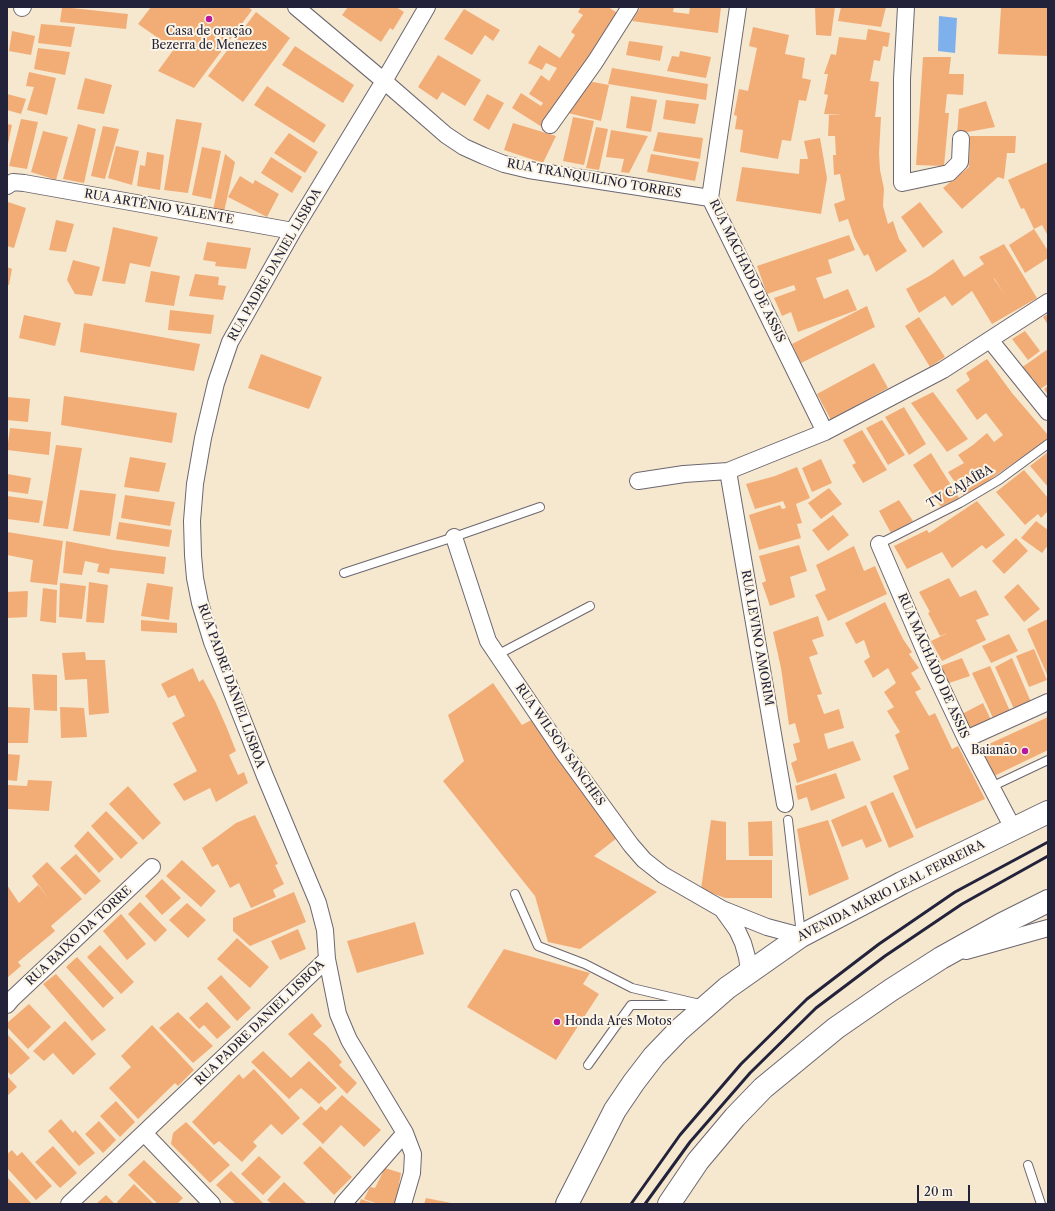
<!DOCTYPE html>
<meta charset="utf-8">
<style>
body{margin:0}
#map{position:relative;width:1055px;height:1211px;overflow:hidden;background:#f6e7cf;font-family:"Libre Caslon Text",serif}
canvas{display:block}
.frame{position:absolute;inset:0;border:8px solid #22223b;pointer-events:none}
.scale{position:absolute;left:917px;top:1185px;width:53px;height:18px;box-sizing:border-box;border:2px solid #22223b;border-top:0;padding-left:5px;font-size:12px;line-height:14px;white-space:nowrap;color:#22223b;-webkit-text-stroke:3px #fcf5e5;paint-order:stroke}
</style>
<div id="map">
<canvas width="1055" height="1211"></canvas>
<div class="frame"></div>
<div class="scale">20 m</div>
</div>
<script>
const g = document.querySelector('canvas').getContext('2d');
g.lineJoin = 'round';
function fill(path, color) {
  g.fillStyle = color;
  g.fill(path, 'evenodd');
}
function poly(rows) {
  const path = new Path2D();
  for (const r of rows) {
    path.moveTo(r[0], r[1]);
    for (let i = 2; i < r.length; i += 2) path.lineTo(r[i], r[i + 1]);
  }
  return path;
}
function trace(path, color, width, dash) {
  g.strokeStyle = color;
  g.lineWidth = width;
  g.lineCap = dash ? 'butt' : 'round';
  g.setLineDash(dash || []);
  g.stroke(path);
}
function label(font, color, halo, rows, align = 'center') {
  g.font = font + ' "Libre Caslon Text",serif';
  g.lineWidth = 4;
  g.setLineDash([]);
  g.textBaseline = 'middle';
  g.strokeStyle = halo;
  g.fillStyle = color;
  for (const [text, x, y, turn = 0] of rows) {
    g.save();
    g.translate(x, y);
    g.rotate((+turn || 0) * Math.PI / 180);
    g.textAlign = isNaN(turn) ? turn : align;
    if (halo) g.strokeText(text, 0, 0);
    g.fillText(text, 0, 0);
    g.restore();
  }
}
const water = poly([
 [939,16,957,18,955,53,938,51]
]);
const building = poly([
 [62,7,128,14,126,29,60,22],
 [151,7,248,7,252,10,194,88,158,71,174,49,138,24],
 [348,7,396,7,404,12,393,30,390,28,381,42,342,15],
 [581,7,608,7,619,14,566,93,542,127,512,108,521,93,541,106,543,103,529,94,541,75,549,81,557,68,546,63,542,70,528,63,539,45,560,58,575,35,571,32,583,15,578,12],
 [646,7,674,7,673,12,689,14,690,7,721,7,718,33,632,21,640,8,645,8],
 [815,7,835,7,831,36,816,35],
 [841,7,886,7,881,27,838,21],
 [1001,8,1048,8,1048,56,998,54],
 [464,9,500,30,493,41,485,35,472,55,444,39],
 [256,12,290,38,243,102,208,76],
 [41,24,75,27,71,47,38,43],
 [753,27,789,35,785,54,805,58,802,78,811,80,806,101,799,100,791,141,782,140,778,159,740,152,743,130,735,129,737,116,734,115,739,89,748,91,757,48,749,46],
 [868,29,890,33,888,47,883,46,880,61,874,60,870,81,879,82,875,117,881,117,879,153,880,170,884,189,883,206,888,224,893,221,899,239,907,251,876,272,868,254,864,256,854,237,848,219,839,222,834,204,845,200,840,174,834,175,833,155,836,155,835,136,828,136,829,115,843,115,824,114,828,95,824,94,828,74,824,74,831,54,836,55,839,37,866,40],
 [12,31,35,36,31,55,9,51],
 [629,41,663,46,660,61,626,55],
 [295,46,354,85,343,103,282,65],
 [38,48,70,52,65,75,34,69],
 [680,51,711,57,706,78,667,71,672,56,679,57],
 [438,55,481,80,465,106,442,92,437,100,418,87],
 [923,57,951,57,949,74,964,74,963,95,947,94,945,113,949,113,944,166,916,165],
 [612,68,708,84,706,100,608,84],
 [29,72,56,78,47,115,27,110,34,87,26,86],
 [85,78,112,85,104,114,77,109],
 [588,81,609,85,601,121,564,112],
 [267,86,326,125,314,143,254,105],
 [7,94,26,99,21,114,7,110],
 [487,94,504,103,489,130,473,120],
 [631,96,657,100,651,132,626,128],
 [666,100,699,104,695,124,663,119],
 [986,101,995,127,957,134,959,109],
 [573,117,594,121,584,165,563,161],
 [21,119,38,122,27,169,9,166],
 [176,119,202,123,188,193,164,190],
 [513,123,556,136,543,163,504,150],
 [7,124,12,125,8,144,7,144],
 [78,124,96,129,84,183,63,179],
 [103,126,119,129,105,179,91,176],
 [596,127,608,129,599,170,586,168],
 [611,130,648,136,629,173,621,172,624,159,606,157],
 [43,131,68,137,56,180,31,172],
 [658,132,703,138,700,159,653,151],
 [289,133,318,152,305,173,274,153],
 [970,136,1016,136,1015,153,1007,153,1004,179,998,177,962,209,943,188,969,167],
 [820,138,827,178,821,214,736,201,742,167,799,174,800,159,808,159,804,141],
 [116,146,139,151,132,185,108,178],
 [202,147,221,151,211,199,192,195],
 [147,152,164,155,160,190,137,186,140,165,145,166],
 [225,154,235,162,224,212,213,210],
 [651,154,699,162,695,181,647,172],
 [271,157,302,177,292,193,261,173],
 [1048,162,1048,236,1042,225,1034,229,1024,208,1021,209,1008,180],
 [240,176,253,184,255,180,279,194,267,217,228,197],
 [8,202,26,208,14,248,7,246],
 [920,202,943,232,923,248,901,217],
 [56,220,74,224,66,252,49,250],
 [113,227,158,237,150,267,130,263,125,284,102,281],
 [1034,229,1048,251,1048,258,1025,273,1009,245],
 [849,235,855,250,828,260,832,273,816,278,824,299,848,289,857,310,798,332,791,312,782,316,774,298,796,290,794,285,767,294,757,266],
 [207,242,251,248,246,269,215,266,216,262,203,260],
 [1004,244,1037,298,992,324,972,291,952,306,945,296,919,313,906,289,931,275,953,259,964,277,984,264,979,257],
 [994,278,1002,290,1009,300,994,279],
 [73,260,100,267,92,296,75,294,67,280],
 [7,267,12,269,9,285,7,285],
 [151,271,180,276,174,306,145,302],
 [195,274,219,277,218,285,226,286,223,300,189,296],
 [867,306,875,327,801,363,792,344],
 [170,310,214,315,211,334,168,330],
 [1048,314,1048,325,1043,317],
 [24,315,61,323,55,346,19,338],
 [919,317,945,357,930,367,905,326],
 [84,323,200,344,194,371,80,352],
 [1025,331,1040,351,1028,360,1012,339],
 [1048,349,1048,384,1040,389,1032,377,1029,380,1021,368],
 [261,354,322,377,309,409,248,388],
 [987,359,1012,393,1048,435,1048,439,965,497,948,472,964,463,958,455,973,445,987,433,994,442,1003,435,986,413,977,420,956,390,970,380,966,373],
 [874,363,888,388,831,420,817,394],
 [1048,386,1048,395,1044,389],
 [933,392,968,439,947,452,911,403],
 [64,396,177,413,172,443,61,425],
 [7,397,30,399,28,422,7,420],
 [904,407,926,444,909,455,885,417],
 [882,420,905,455,888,465,866,428],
 [10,428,51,432,49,455,7,450],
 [862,430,887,470,863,483,852,465,856,463,843,440],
 [56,445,82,448,68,529,43,526],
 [1048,452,1048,487,1030,466],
 [931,453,959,498,941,507,913,465],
 [130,457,166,463,159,492,124,487],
 [821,459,832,483,812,492,802,468],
 [797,467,810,498,796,504,802,523,797,524,801,538,759,550,749,515,780,505,782,509,786,508,783,501,755,509,746,484,775,476],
 [1024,470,1048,498,1048,511,1041,518,1038,514,1025,525,996,492],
 [7,474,31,478,28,494,7,491],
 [829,488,842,504,821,519,808,503],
 [80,490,116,494,110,536,73,531],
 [125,495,175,502,170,526,121,518],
 [7,496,43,501,39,523,7,519],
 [899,500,913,521,891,533,879,511],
 [977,501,1005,535,986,549,982,545,952,568,942,552,907,569,894,546,927,530,929,533],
 [833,515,849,535,828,551,812,530],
 [1036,521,1048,530,1048,545,1042,553,1021,538],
 [119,522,172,530,169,547,116,539],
 [7,532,63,541,57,585,30,582,33,560,7,555],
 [1016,538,1028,551,1004,574,992,561],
 [66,541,113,550,166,557,164,574,110,568,109,574,97,572,99,564,85,561,82,575,63,573],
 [799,545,807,571,790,577,795,597,770,606,762,583,766,581,759,556],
 [854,546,864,571,875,566,887,594,828,621,815,595,826,590,816,565],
 [949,578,960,597,976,590,989,615,976,620,986,640,942,661,931,641,948,633,940,636,928,613,930,612,919,592],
 [89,582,108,585,104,623,86,622],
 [60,583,86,586,82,619,59,617],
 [147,583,173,587,169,620,141,616],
 [1018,584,1040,609,1024,622,1004,597],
 [43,588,57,590,56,623,40,621],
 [28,591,27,617,7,618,7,592],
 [885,602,903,639,912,652,909,654,919,668,911,673,921,689,915,692,929,716,935,713,952,749,958,746,985,799,916,829,893,776,909,769,895,735,900,732,887,711,894,707,884,692,896,683,888,668,873,678,864,661,870,657,864,640,856,644,845,623],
 [818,616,824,636,812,640,818,654,809,657,822,694,817,695,824,714,839,709,844,728,824,734,828,749,853,741,861,760,797,783,791,763,797,760,793,744,800,742,795,723,789,725,781,668,773,632],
 [1048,619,1048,677,1027,629],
 [141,620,177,623,177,633,141,631],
 [1009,634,1018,651,991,663,982,646],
 [1034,649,1047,680,1029,687,1016,656],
 [85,652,86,660,105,660,109,713,89,715,87,679,65,680,62,653],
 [962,658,970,676,946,684,938,667],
 [1012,658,1031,702,1014,709,995,667],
 [990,666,1010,711,993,718,972,673],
 [193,668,199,682,203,679,215,701,226,726,236,751,229,755,238,775,244,772,248,783,216,802,210,788,184,801,173,784,197,771,172,723,185,716,175,695,168,698,161,684],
 [32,674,57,675,57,711,34,710],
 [493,683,522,725,531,720,617,838,594,856,657,892,580,949,548,942,535,896,443,781,464,761,448,715],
 [983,703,991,720,968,731,960,715],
 [7,707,30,708,28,743,7,743],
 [60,707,84,708,87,737,61,738],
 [1048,717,1048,750,992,777,978,749],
 [7,754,20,755,17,781,7,780],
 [836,773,845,798,811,811,807,797,798,800,795,786],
 [28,780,52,781,49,811,7,809,7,785,27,786],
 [128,786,161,823,143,840,109,804],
 [893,792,914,837,889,848,870,802],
 [866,805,882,841,866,848,862,839,842,847,831,820],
 [106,811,138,843,121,859,91,826],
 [255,815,278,864,275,865,284,884,273,890,276,897,251,908,239,883,230,888,218,864,212,867,202,848,236,823],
 [711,820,726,822,726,860,772,860,772,898,725,898,701,889],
 [828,820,849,879,809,896,797,829],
 [772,821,773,856,749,856,748,822],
 [88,831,114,859,99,873,74,846],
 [76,854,101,881,85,895,60,868],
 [182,860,216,891,201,907,166,876],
 [47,862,82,899,51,926,55,931,18,962,21,966,7,978,7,885,19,903,38,885,49,899,32,876],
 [162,879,181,898,162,915,145,896],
 [294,892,306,922,250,946,233,931,233,918],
 [140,902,167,930,155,942,128,914],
 [187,903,206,920,188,938,169,920],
 [121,914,146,944,127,960,103,931],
 [415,922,424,954,357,973,347,941],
 [298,929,306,949,280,960,271,941],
 [237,938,269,967,250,988,217,959],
 [100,945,134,982,121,994,87,957],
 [504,949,590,973,583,984,599,994,556,1060,467,1007],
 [77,957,114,998,103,1008,66,967],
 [56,974,106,1030,92,1041,43,984],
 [221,975,251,1008,237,1021,207,988],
 [207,1002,231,1027,217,1039,204,1025,199,1029,189,1018],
 [29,1004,51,1027,28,1049,7,1027,7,1023],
 [178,1012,213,1046,193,1063,159,1028],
 [312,1013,322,1026,313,1034,326,1045,342,1062,339,1065,357,1083,347,1094,288,1034],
 [65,1021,96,1054,73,1075,53,1053,44,1061,33,1051],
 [152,1025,194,1070,178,1086,175,1083,138,1119,109,1088,131,1067,121,1056],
 [7,1034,30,1058,11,1075,7,1071],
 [263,1051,291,1078,309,1061,337,1088,319,1104,301,1088,289,1099,251,1062],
 [254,1069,300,1118,282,1135,271,1124,253,1142,257,1146,242,1162,219,1141,214,1145,192,1122,239,1074,243,1079],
 [7,1076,17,1087,7,1096],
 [342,1095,381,1130,364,1147,341,1125,323,1144,302,1124,321,1106,326,1111],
 [116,1101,135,1122,120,1137,100,1116],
 [61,1119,73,1133,75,1130,95,1153,79,1166,48,1131],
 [99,1121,116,1140,103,1153,85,1134],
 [186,1122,230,1165,210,1183,171,1144,173,1133],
 [53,1146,77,1173,60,1188,35,1162],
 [320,1146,352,1177,334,1195,303,1163],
 [12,1150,17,1156,22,1152,52,1186,36,1200,7,1168,7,1154],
 [259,1156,281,1177,263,1195,241,1174],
 [144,1160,183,1198,177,1204,158,1204,128,1175],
 [385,1168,401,1173,397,1196,399,1204,378,1204,364,1199,370,1187,375,1188],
 [231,1171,264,1204,236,1204,216,1185],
 [7,1177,32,1204,7,1204],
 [284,1182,307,1204,272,1204,267,1200],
 [134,1184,154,1204,119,1204,117,1202],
 [106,1195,115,1204,96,1204],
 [426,1198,451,1203,451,1204,424,1204],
 [361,1199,375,1204,359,1204]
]);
const lane = poly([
 [879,544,960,503,999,480,1048,444],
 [344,573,454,537,540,507],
 [497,655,590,606],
 [991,787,1048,760],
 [788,820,801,935],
 [515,894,538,946,585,964,632,988,704,1005],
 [588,1065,631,1005,692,1005],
 [1028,1165,1041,1204]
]);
const street = poly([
 [296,7,384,81,446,135,464,147,484,156,504,164,529,170,710,198],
 [738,7,710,198,825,432],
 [906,7,902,79,902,183,949,173,960,162,961,139],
 [22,8,23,7],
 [550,125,595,62,630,7],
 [7,186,13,182,24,183,293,231],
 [990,340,1048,412],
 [728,471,785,804],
 [638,481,684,474,728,471,825,432,943,370,1048,302],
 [454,537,488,641,563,752,631,845,644,860,663,875,722,909,767,927,801,936],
 [879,544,930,663,966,739,1014,830],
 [966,739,1048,702],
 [722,909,737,930,743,943,747,957,749,971],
 [966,951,1048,928],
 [7,1005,12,999,152,867],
 [144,1133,212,1204],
 [69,1204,327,959],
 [343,1204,405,1133],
 [403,1204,412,1173,413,1154,405,1133,349,1040,338,1014,327,959,325,930,318,903,265,776,212,642,200,603,195,578,193,555,192,521,195,484,203,438,216,383,230,342,293,231,384,81,427,7]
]);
const highway = poly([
 [567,1204,615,1110,634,1082,654,1056,679,1030,727,988,801,936,902,883,1048,812],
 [669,1204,698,1161,735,1117,763,1088,836,1028,891,990,941,958,1002,924,1048,901]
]);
const rail = poly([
 [631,1204,680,1135,741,1064,807,999,879,944,955,892,1048,842],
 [645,1204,690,1142,750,1073,816,1008,885,956,962,904,1048,856]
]);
const markers = [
 [209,19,4,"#b5179e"],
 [1025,751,4,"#b5179e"],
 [557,1022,4,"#b5179e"]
];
const poiNames = [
 ["Casa de oração",209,32],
 ["Bezerra de Menezes",209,46],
 ["Baianão",1017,751,"right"],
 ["Honda Ares Motos",565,1022,"left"]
];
const streetNames = [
 ["RUA TRANQUILINO TORRES",594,179,10],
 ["RUA ARTÊNIO VALENTE",159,207,10],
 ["RUA PADRE DANIEL LISBOA",275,265,-60],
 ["RUA MACHADO DE ASSIS",747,271,64],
 ["TV CAJAÍBA",960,487,-30],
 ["RUA LEVINO AMORIM",757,638,80],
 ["RUA MACHADO DE ASSIS",933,666,66],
 ["RUA PADRE DANIEL LISBOA",231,686,70],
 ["RUA WILSON SANCHES",560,745,55],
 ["AVENIDA MÁRIO LEAL FERREIRA",891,891,-27],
 ["RUA BAIXO DA TORRE",79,936,-43],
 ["RUA PADRE DANIEL LISBOA",260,1023,-44]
];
fill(water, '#7eb1eb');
fill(building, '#f2ad77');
trace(lane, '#6c676f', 10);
trace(street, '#6c676f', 18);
trace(highway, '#6c676f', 24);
trace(lane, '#fff', 8);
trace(street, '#fff', 16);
trace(highway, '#fff', 22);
trace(rail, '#22223b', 3);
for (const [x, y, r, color] of markers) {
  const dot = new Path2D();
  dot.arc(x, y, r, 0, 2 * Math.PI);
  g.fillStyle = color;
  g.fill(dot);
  trace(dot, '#fcf5e5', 1.5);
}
label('12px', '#22223b', '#fcf5e5', poiNames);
label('12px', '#22223b', '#fcf5e5', streetNames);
</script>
